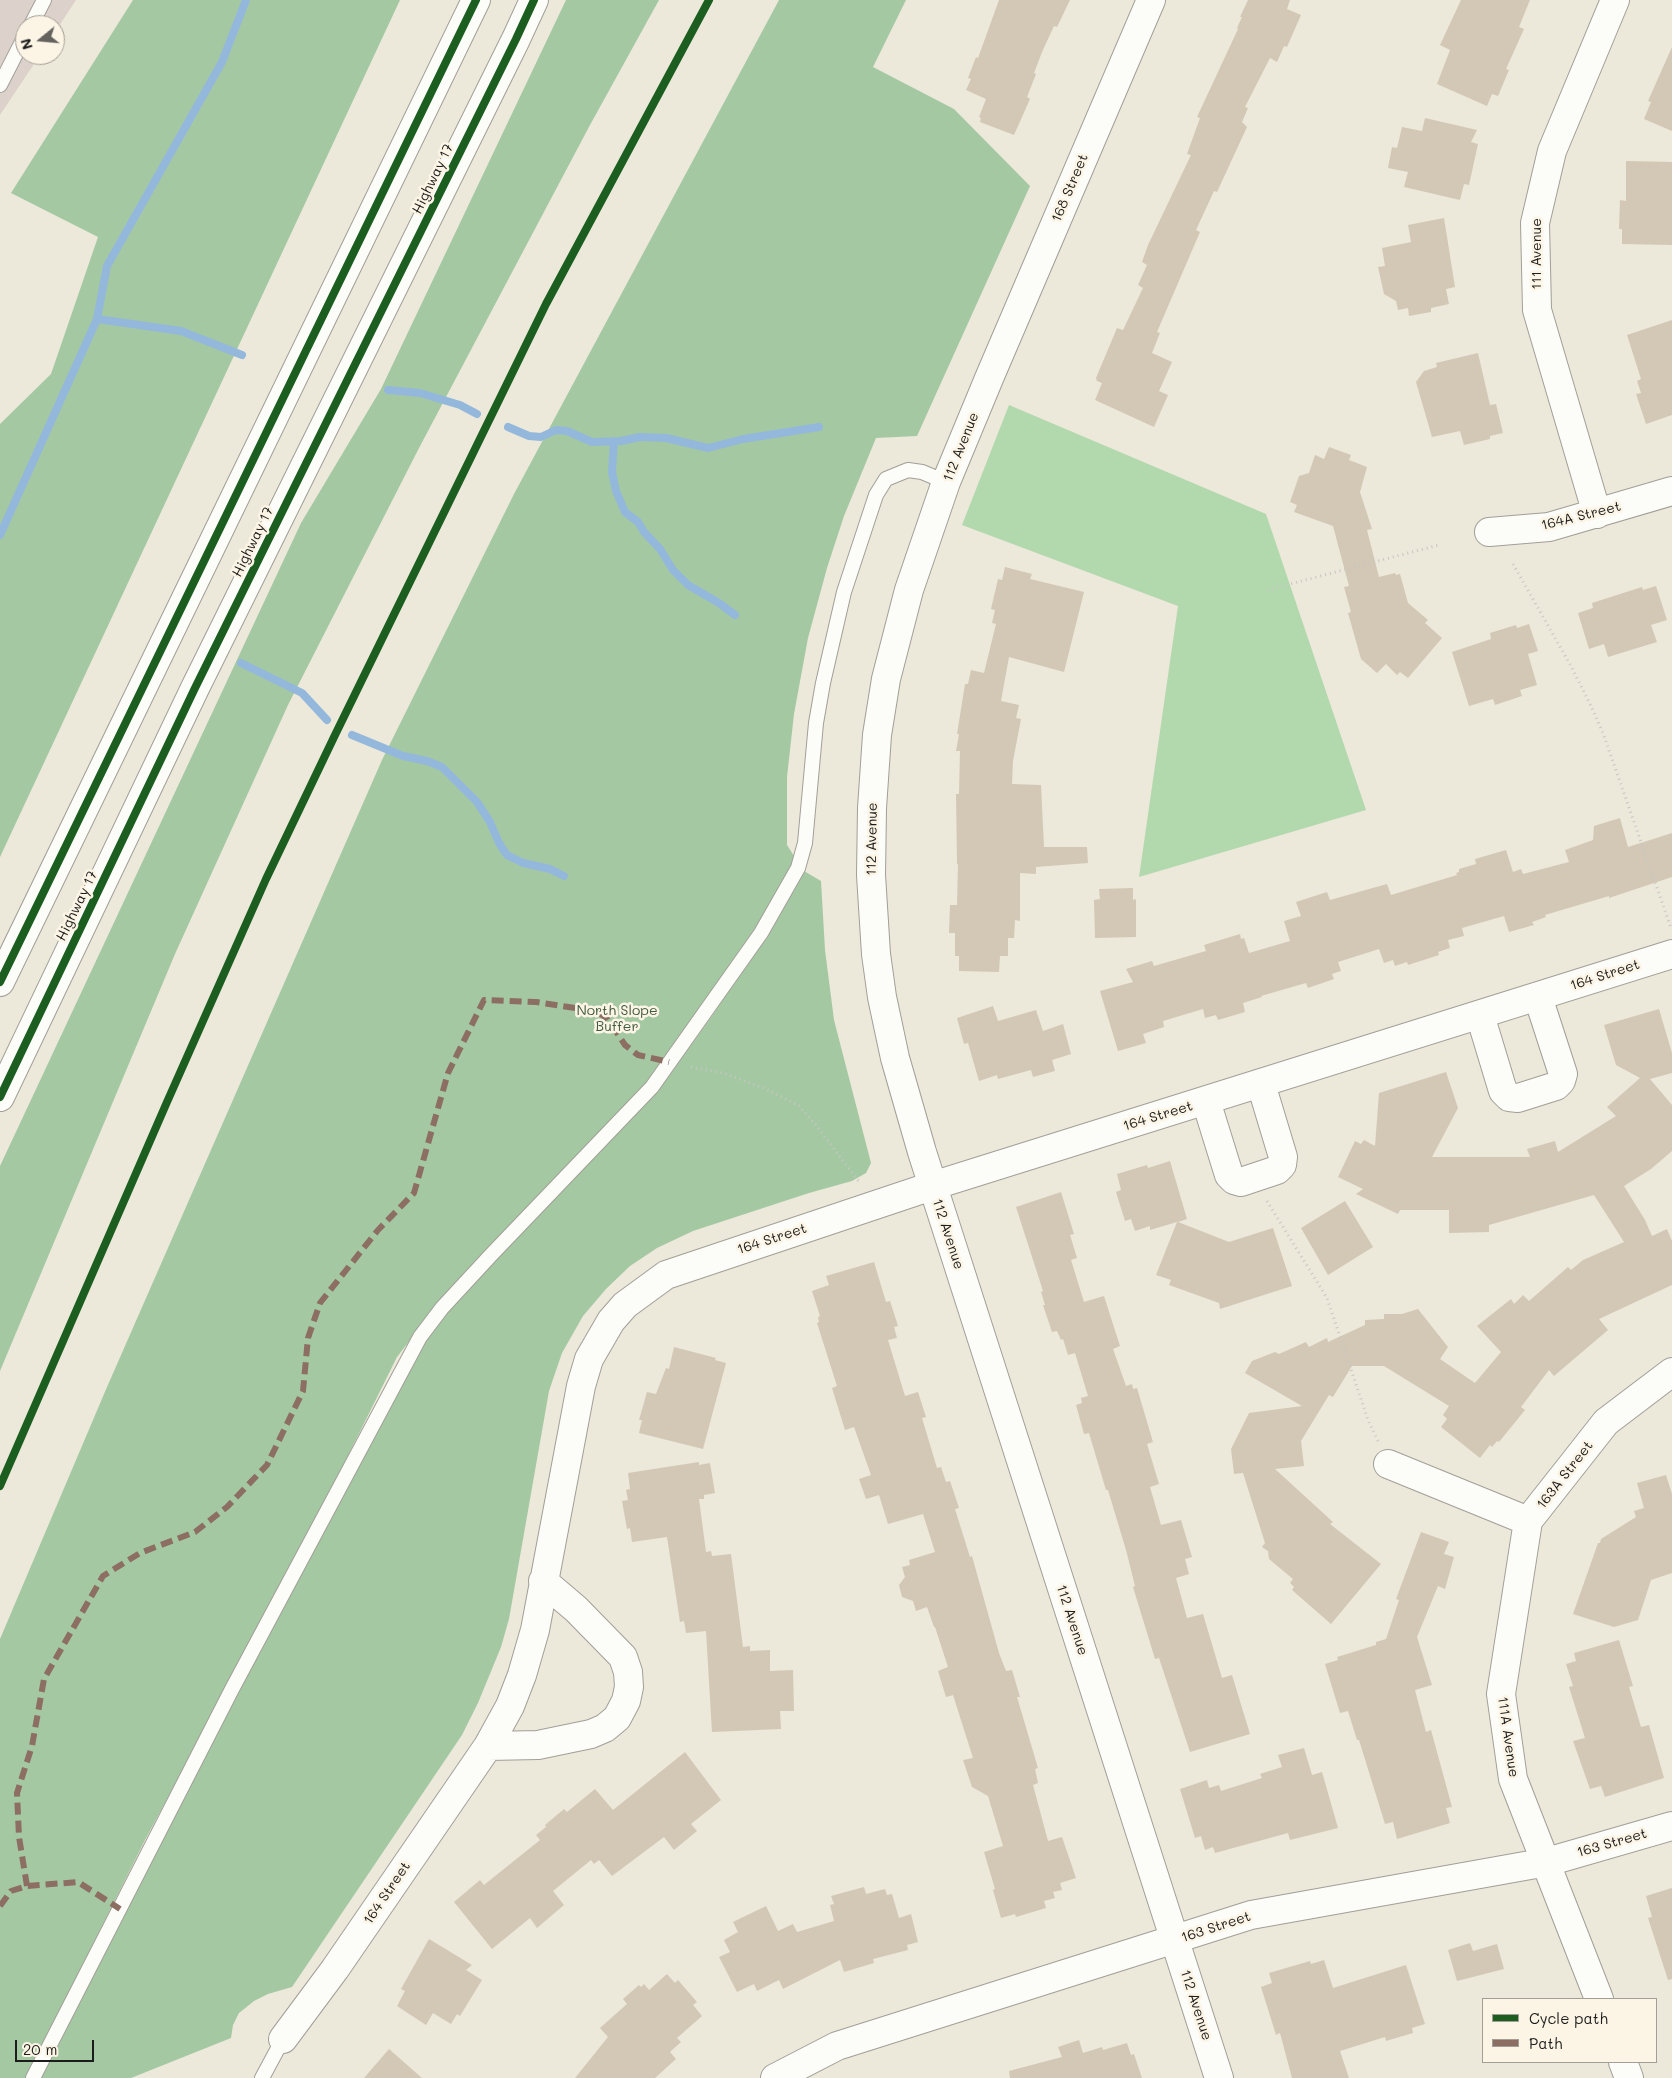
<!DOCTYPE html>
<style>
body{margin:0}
#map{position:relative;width:1672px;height:2078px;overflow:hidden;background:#ece8da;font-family:Mali,sans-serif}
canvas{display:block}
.legend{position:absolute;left:1482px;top:1998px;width:175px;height:65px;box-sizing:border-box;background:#fcf5e5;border:1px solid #a29e95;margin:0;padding:6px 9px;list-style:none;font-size:15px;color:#1c1c1c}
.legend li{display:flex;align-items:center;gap:10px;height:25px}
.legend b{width:25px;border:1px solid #a29e95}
.north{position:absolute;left:15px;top:15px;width:50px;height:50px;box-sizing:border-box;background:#fcf5e5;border:1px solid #a29e95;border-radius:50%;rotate:253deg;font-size:14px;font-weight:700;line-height:20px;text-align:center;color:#1c1c1c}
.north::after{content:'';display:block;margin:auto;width:18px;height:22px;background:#65635e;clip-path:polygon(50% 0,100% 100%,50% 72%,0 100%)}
.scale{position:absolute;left:15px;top:2040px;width:79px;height:22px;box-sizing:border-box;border:2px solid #1c1c1c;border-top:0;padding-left:6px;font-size:15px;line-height:18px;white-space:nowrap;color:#1c1c1c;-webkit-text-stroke:4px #fcf5e5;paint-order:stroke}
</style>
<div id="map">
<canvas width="1672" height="2078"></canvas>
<ul class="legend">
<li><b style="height:6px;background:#1b5e20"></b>Cycle path</li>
<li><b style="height:6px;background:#8d6e63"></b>Path</li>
</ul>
<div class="north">N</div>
<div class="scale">20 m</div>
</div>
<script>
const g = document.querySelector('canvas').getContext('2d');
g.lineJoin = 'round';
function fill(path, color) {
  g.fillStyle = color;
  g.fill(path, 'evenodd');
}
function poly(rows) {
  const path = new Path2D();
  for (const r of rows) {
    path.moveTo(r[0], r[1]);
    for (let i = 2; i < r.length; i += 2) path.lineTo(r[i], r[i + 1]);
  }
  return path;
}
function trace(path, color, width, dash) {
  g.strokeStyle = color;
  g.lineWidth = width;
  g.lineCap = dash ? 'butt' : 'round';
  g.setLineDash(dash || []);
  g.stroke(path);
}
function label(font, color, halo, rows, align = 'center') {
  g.font = font + ' Mali,sans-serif';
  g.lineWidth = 5;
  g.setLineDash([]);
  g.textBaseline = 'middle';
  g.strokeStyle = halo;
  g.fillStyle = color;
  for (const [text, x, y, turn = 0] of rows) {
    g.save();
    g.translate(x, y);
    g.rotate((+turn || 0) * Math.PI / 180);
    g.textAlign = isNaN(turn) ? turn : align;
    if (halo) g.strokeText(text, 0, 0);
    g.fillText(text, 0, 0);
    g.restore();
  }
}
const industrial = poly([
 [0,0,76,0,55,32,55,25,25,25,25,55,40,55,0,115]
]);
const green = poly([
 [1009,405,1266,514,1366,810,1139,877,1178,606,962,525]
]);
const forest = poly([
 [133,0,400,0,0,857,0,424,51,374,98,237,11,193],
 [566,0,659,0,590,125,419,448,288,705,175,954,0,1371,0,1166,301,523,381,389],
 [779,0,906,0,873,67,954,109,1030,186,917,436,876,438,844,516,827,568,808,638,794,714,787,777,787,845,794,856,787,877,768,910,643,1088,436,1306,397,1357,314,1524,145,1840,26,2078,0,2078,0,1639,107,1387,382,760,514,494],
 [804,871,821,881,825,950,834,1020,871,1163,866,1173,852,1181,809,1193,693,1231,657,1248,630,1266,606,1289,583,1316,562,1353,549,1391,509,1619,501,1647,478,1703,462,1735,292,1987,268,1994,254,2001,239,2013,233,2025,231,2038,131,2078,41,2078,214,1735,429,1334,479,1274,658,1091,712,1016,780,914]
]);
const stream = poly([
 [97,319,181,331,242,355],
 [388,390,420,393,460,405,477,414],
 [508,427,529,436,541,437,556,430,567,431,592,442,621,441,640,437,666,438,708,448,743,439,819,427],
 [614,441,612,472,616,491,625,512,638,522,644,532,660,549,673,570,688,585,719,603,735,615],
 [0,535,97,319,107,266,222,62,246,0],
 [241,663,302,693,327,720],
 [352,735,403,756,427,761,442,767,477,802,490,822,499,843,507,855,523,863,550,869,564,876]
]);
const building = poly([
 [999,0,1070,0,1057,27,1054,26,1042,52,1034,73,1036,74,1027,97,1030,99,1014,135,980,122,981,118,979,117,986,99,966,90,971,79,968,78,976,57,978,58],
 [1248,0,1290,0,1287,9,1301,15,1287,47,1284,46,1277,62,1270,58,1245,107,1248,108,1242,122,1247,127,1217,192,1214,191,1196,230,1200,232,1157,332,1160,333,1152,353,1172,362,1159,391,1168,395,1154,427,1095,400,1102,383,1097,381,1096,378,1117,328,1123,330,1143,288,1138,285,1147,265,1142,262,1148,245,1191,155,1187,154,1200,118,1197,117,1238,29,1237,28,1242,17,1240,17],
 [1461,0,1530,0,1519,27,1524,29,1506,69,1509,70,1498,96,1492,94,1487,106,1437,84,1450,50,1440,45],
 [1672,47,1672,131,1644,119,1651,102,1648,101],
 [1425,118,1477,130,1471,142,1478,144,1469,185,1464,184,1460,200,1404,187,1408,172,1388,168,1392,147,1397,148,1402,127,1422,131],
 [1626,161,1672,162,1672,245,1622,244,1622,229,1619,229,1620,200,1626,201],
 [1444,218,1455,287,1446,289,1449,304,1431,308,1431,312,1409,316,1408,308,1398,310,1396,301,1384,294,1378,267,1385,266,1382,248,1411,242,1408,225],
 [1672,320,1672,415,1646,424,1636,394,1641,393,1637,381,1641,379,1627,335],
 [1478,353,1490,405,1496,404,1503,433,1490,436,1490,439,1464,445,1460,431,1432,437,1416,382,1424,371,1437,367,1436,363],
 [1329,447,1351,455,1349,460,1367,467,1360,492,1372,529,1367,530,1379,577,1395,573,1396,575,1400,574,1408,603,1428,620,1425,623,1442,638,1408,678,1400,672,1397,675,1386,664,1377,673,1361,659,1348,613,1351,612,1344,587,1349,586,1333,526,1294,512,1297,505,1290,502,1299,476,1309,473,1315,455,1324,459],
 [1005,567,1032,574,1030,579,1084,592,1064,672,1009,657,1001,701,1019,705,1016,718,1021,719,1013,761,1012,784,1041,785,1044,847,1087,847,1088,863,1036,867,1036,874,1020,873,1020,921,1015,920,1014,938,1008,938,1008,956,1000,956,999,972,959,971,959,956,955,956,955,933,949,933,950,905,957,905,958,864,957,864,956,794,959,794,960,751,956,751,959,734,957,734,965,684,968,684,971,670,984,673,996,624,992,623,995,610,991,609,998,579,1002,580],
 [1656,586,1667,620,1651,625,1657,642,1608,657,1604,644,1589,649,1578,613,1593,608,1592,603,1642,587,1643,590],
 [1529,624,1538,651,1528,654,1537,685,1520,690,1522,696,1495,705,1493,699,1469,706,1452,652,1491,639,1490,633,1516,625,1517,628],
 [1620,818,1628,847,1672,833,1672,877,1609,898,1609,896,1545,915,1546,917,1532,922,1534,925,1509,932,1504,916,1462,928,1464,936,1448,940,1450,948,1438,952,1439,955,1408,965,1407,962,1395,966,1393,960,1384,963,1379,949,1338,962,1341,971,1332,974,1334,979,1308,988,1306,983,1261,996,1262,997,1243,1003,1245,1012,1218,1020,1216,1015,1205,1018,1203,1009,1163,1021,1164,1027,1143,1034,1146,1043,1118,1051,1100,991,1133,982,1126,969,1152,961,1154,966,1206,951,1204,945,1240,934,1241,939,1244,938,1249,953,1290,941,1284,921,1301,916,1296,902,1327,892,1330,900,1387,884,1391,895,1457,875,1456,873,1459,872,1459,869,1476,864,1475,859,1506,850,1513,872,1521,869,1523,874,1569,862,1565,850,1593,840,1594,826],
 [1133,888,1133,900,1136,899,1136,937,1095,938,1094,900,1100,899,1099,889],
 [993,1006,998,1021,1036,1010,1043,1031,1063,1024,1071,1054,1052,1060,1055,1071,1033,1077,1031,1070,998,1079,997,1075,979,1081,968,1043,964,1044,957,1018],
 [1659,1009,1672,1053,1672,1073,1650,1079,1672,1105,1672,1151,1651,1169,1624,1186,1645,1220,1652,1236,1667,1229,1672,1241,1672,1285,1599,1319,1608,1330,1554,1376,1549,1370,1521,1407,1525,1410,1499,1442,1497,1441,1492,1447,1490,1445,1480,1458,1441,1427,1447,1419,1443,1415,1449,1406,1384,1366,1352,1366,1333,1397,1329,1395,1301,1441,1304,1466,1275,1469,1333,1522,1330,1524,1381,1564,1331,1624,1292,1590,1294,1587,1290,1583,1293,1579,1269,1559,1268,1551,1262,1547,1265,1543,1243,1473,1234,1474,1231,1449,1249,1413,1302,1406,1245,1373,1252,1361,1275,1352,1279,1354,1306,1342,1309,1347,1327,1338,1328,1342,1365,1325,1365,1320,1384,1319,1384,1314,1402,1314,1418,1309,1448,1347,1440,1359,1475,1383,1501,1352,1477,1326,1511,1299,1514,1304,1523,1295,1529,1301,1568,1267,1571,1270,1583,1260,1624,1242,1594,1195,1489,1225,1489,1232,1449,1233,1449,1210,1400,1210,1398,1214,1356,1194,1363,1189,1338,1177,1355,1141,1361,1144,1364,1140,1375,1146,1379,1093,1446,1072,1458,1108,1432,1157,1530,1157,1527,1149,1555,1141,1558,1152,1616,1116,1607,1107,1640,1078,1616,1065,1604,1025],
 [1170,1161,1187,1219,1178,1222,1229,1242,1273,1228,1292,1286,1220,1309,1219,1303,1169,1285,1171,1280,1156,1275,1177,1222,1150,1230,1150,1226,1135,1231,1131,1219,1125,1221,1116,1192,1121,1190,1117,1174,1147,1165,1148,1168],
 [1061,1192,1074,1234,1070,1235,1077,1258,1071,1260,1084,1302,1104,1296,1120,1346,1113,1349,1126,1386,1132,1384,1133,1389,1137,1388,1153,1442,1147,1444,1159,1484,1150,1487,1161,1525,1181,1520,1192,1557,1185,1559,1189,1574,1176,1578,1187,1618,1203,1614,1222,1678,1232,1675,1250,1734,1190,1752,1159,1658,1155,1659,1133,1587,1135,1586,1126,1550,1108,1490,1106,1490,1089,1433,1084,1434,1076,1405,1082,1403,1081,1398,1088,1396,1075,1353,1068,1355,1063,1339,1061,1340,1057,1331,1052,1332,1043,1305,1045,1305,1041,1292,1043,1291,1016,1207],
 [1345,1201,1373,1247,1328,1275,1301,1228],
 [874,1262,886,1302,890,1301,898,1326,894,1327,897,1338,888,1340,905,1396,918,1392,926,1417,922,1418,937,1468,941,1467,946,1482,950,1481,959,1508,955,1509,970,1557,972,1556,999,1653,1006,1671,1012,1670,1020,1697,1017,1697,1038,1768,1035,1769,1038,1783,1033,1785,1048,1841,1062,1837,1076,1878,1060,1883,1062,1890,1053,1892,1055,1898,1044,1901,1046,1908,1016,1917,1015,1914,1001,1918,993,1890,995,1889,984,1852,1003,1846,988,1796,972,1787,963,1760,973,1758,953,1695,946,1697,938,1671,948,1667,935,1627,934,1627,927,1607,916,1611,913,1601,902,1597,899,1585,905,1577,902,1567,910,1565,909,1560,935,1552,923,1514,888,1524,879,1495,866,1499,859,1479,871,1475,854,1427,845,1430,832,1388,837,1386,817,1323,819,1322,818,1317,820,1316,812,1291,829,1285,826,1276],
 [674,1347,716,1358,715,1360,726,1363,703,1449,639,1433,642,1420,639,1420,647,1392,656,1394,666,1368,669,1369],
 [699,1462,699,1465,710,1463,715,1493,704,1495,704,1499,699,1499,706,1552,711,1551,712,1556,731,1554,743,1647,750,1646,750,1651,770,1650,770,1671,793,1670,794,1711,780,1711,781,1729,712,1732,706,1631,686,1633,684,1621,680,1622,667,1537,632,1542,630,1528,627,1529,622,1501,628,1500,626,1490,630,1489,628,1473],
 [1666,1475,1672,1494,1672,1573,1651,1580,1638,1620,1614,1627,1573,1614,1598,1543,1600,1543,1601,1539,1636,1517,1634,1511,1644,1508,1637,1483],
 [1421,1532,1449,1542,1444,1554,1454,1557,1445,1589,1438,1586,1417,1637,1432,1685,1415,1690,1426,1732,1431,1730,1452,1807,1446,1808,1450,1823,1397,1839,1393,1822,1385,1824,1359,1740,1357,1740,1348,1711,1340,1713,1325,1664,1338,1660,1337,1657,1376,1645,1376,1642,1386,1639,1399,1600,1396,1599],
 [1619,1640,1633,1686,1629,1687,1641,1727,1649,1725,1664,1778,1605,1797,1601,1786,1590,1789,1573,1741,1585,1738,1569,1687,1573,1686,1566,1664,1576,1661,1574,1653],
 [1304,1748,1312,1775,1322,1772,1338,1828,1290,1840,1288,1833,1215,1853,1213,1847,1205,1850,1201,1836,1195,1838,1180,1789,1207,1780,1209,1788,1219,1785,1221,1791,1262,1778,1260,1774,1282,1767,1278,1755],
 [685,1752,721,1800,691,1824,697,1831,674,1850,664,1837,612,1876,599,1860,594,1864,591,1860,553,1891,564,1905,537,1928,530,1918,492,1949,454,1902,480,1880,484,1885,540,1840,536,1835,546,1827,545,1825,564,1809,567,1812,595,1789,613,1810],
 [864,1887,866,1894,885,1889,887,1895,892,1894,899,1918,911,1914,918,1942,907,1945,908,1950,873,1959,874,1963,844,1972,840,1960,783,1989,779,1980,757,1991,754,1984,737,1992,719,1957,730,1952,724,1940,738,1932,733,1922,766,1906,778,1931,793,1924,797,1932,834,1921,830,1905,834,1904,831,1896],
 [1672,1888,1672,1979,1668,1980,1648,1918,1652,1917,1646,1896],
 [429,1939,472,1965,466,1970,482,1980,460,2016,457,2014,451,2024,433,2013,426,2025,397,2006,405,1991,401,1989],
 [1470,1943,1473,1951,1497,1944,1504,1969,1457,1981,1448,1950],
 [1324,1960,1333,1988,1406,1965,1425,2024,1412,2028,1413,2033,1386,2041,1385,2037,1340,2051,1349,2078,1292,2078,1280,2033,1276,2035,1261,1987,1272,1983,1269,1973,1310,1961,1311,1964],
 [667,1974,675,1983,678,1980,697,2002,693,2005,702,2016,677,2038,681,2042,670,2052,676,2059,655,2078,575,2078,608,2037,600,2028,627,2004,623,1999,639,1985,641,1987,644,1984,649,1990],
 [1079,2040,1083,2053,1102,2047,1103,2050,1127,2043,1131,2055,1134,2054,1142,2078,1010,2078,1009,2071,1062,2057,1058,2047],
 [389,2049,422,2078,364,2078]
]);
const path = poly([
 [1513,564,1571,666,1591,706,1603,733,1671,928],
 [1267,590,1439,545],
 [691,1067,723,1073,766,1089,799,1106,815,1124,860,1183],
 [1267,1201,1327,1298,1368,1420,1378,1441]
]);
const lane = poly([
 [31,25,44,0],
 [0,85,25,36],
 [33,2078,231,1691,420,1337,442,1308,491,1255,652,1087,761,933,798,868,805,843,816,723,823,683,844,592,876,495,886,479,908,470,922,472,946,482],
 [262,2078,283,2039]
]);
const street = poly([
 [1597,514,1537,310,1535,223,1552,151,1615,0],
 [1489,532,1549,527,1672,491],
 [1480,1015,1503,1091,1509,1097,1518,1098,1556,1086,1561,1081,1563,1074,1538,997],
 [1206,1101,1229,1175,1234,1180,1241,1182,1277,1170,1282,1165,1283,1157,1261,1084],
 [1388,1464,1528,1521],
 [488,1746,538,1745,591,1734,605,1728,617,1718,626,1701,629,1687,628,1672,623,1657,576,1609,543,1581],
 [1599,1999,1513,1779,1501,1694,1528,1521,1606,1422,1672,1372],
 [283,2039,335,1969,488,1746,510,1706,522,1675,535,1630,581,1386,589,1359,611,1321,625,1305,666,1275,932,1186],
 [1623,2062,1629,2078],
 [775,2078,837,2046,1251,1915,1547,1862,1672,1826]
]);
const secondary = poly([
 [1151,0,990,376,946,482,909,590,886,679,877,735,872,808,871,875,876,954,882,997,895,1058,922,1152,1219,2078],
 [932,1186,1672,954]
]);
const highway = poly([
 [0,982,476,0],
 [0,1097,195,688,516,39,534,0]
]);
const quiet = poly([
 [27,1886,19,1837,17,1793,32,1746,44,1679,103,1576,140,1553,195,1532,227,1507,267,1465,303,1391,308,1338,320,1303,378,1230,414,1193,448,1073,484,1000,536,1002,595,1011,607,1018,625,1045,638,1055,669,1062],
 [0,1906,11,1891,27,1886,78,1882,120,1909]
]);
const cycleway = poly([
 [0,982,476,0],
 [0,1097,195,688,516,39,534,0],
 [0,1486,167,1102,266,879,335,735,546,304,709,0]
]);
const streetNames = [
 ["Highway 17",433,179,-64],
 ["168 Street",1070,188,-67],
 ["111 Avenue",1537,254,-90],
 ["112 Avenue",961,447,-68],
 ["164A Street",1581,516,-14],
 ["Highway 17",253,542,-64],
 ["112 Avenue",872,839,-89],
 ["Highway 17",77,906,-64],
 ["164 Street",1605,975,-18],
 ["164 Street",1158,1116,-17],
 ["112 Avenue",948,1234,72],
 ["164 Street",772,1239,-18],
 ["163A Street",1565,1475,-52],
 ["112 Avenue",1072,1620,72],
 ["111A Avenue",1508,1737,82],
 ["163 Street",1612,1843,-16],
 ["164 Street",387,1893,-56],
 ["163 Street",1216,1927,-18],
 ["112 Avenue",1196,2005,72]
];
const parkNames = [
 ["North Slope",617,1011],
 ["Buffer",617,1027]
];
fill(industrial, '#ddd1cb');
fill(green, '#b2d9ad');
fill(forest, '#a4c9a2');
trace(stream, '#94b8db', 8);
fill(building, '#d3c8b6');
trace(lane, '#a19f97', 16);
trace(street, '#a19f97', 30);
trace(secondary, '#a19f97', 30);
trace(highway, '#a19f97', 30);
trace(path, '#c7c6c3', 3, [1, 4]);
trace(lane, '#fcfcf9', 14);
trace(street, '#fcfcf9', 28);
trace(secondary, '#fcfcf9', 28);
trace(highway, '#fcfcf9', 28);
trace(quiet, '#8d6e63', 6, [12, 6]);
trace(cycleway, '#1b5e20', 8);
label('14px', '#1c1c1c', '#fcf5e5', streetNames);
label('14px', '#405a42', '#fcf5e5', parkNames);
</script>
